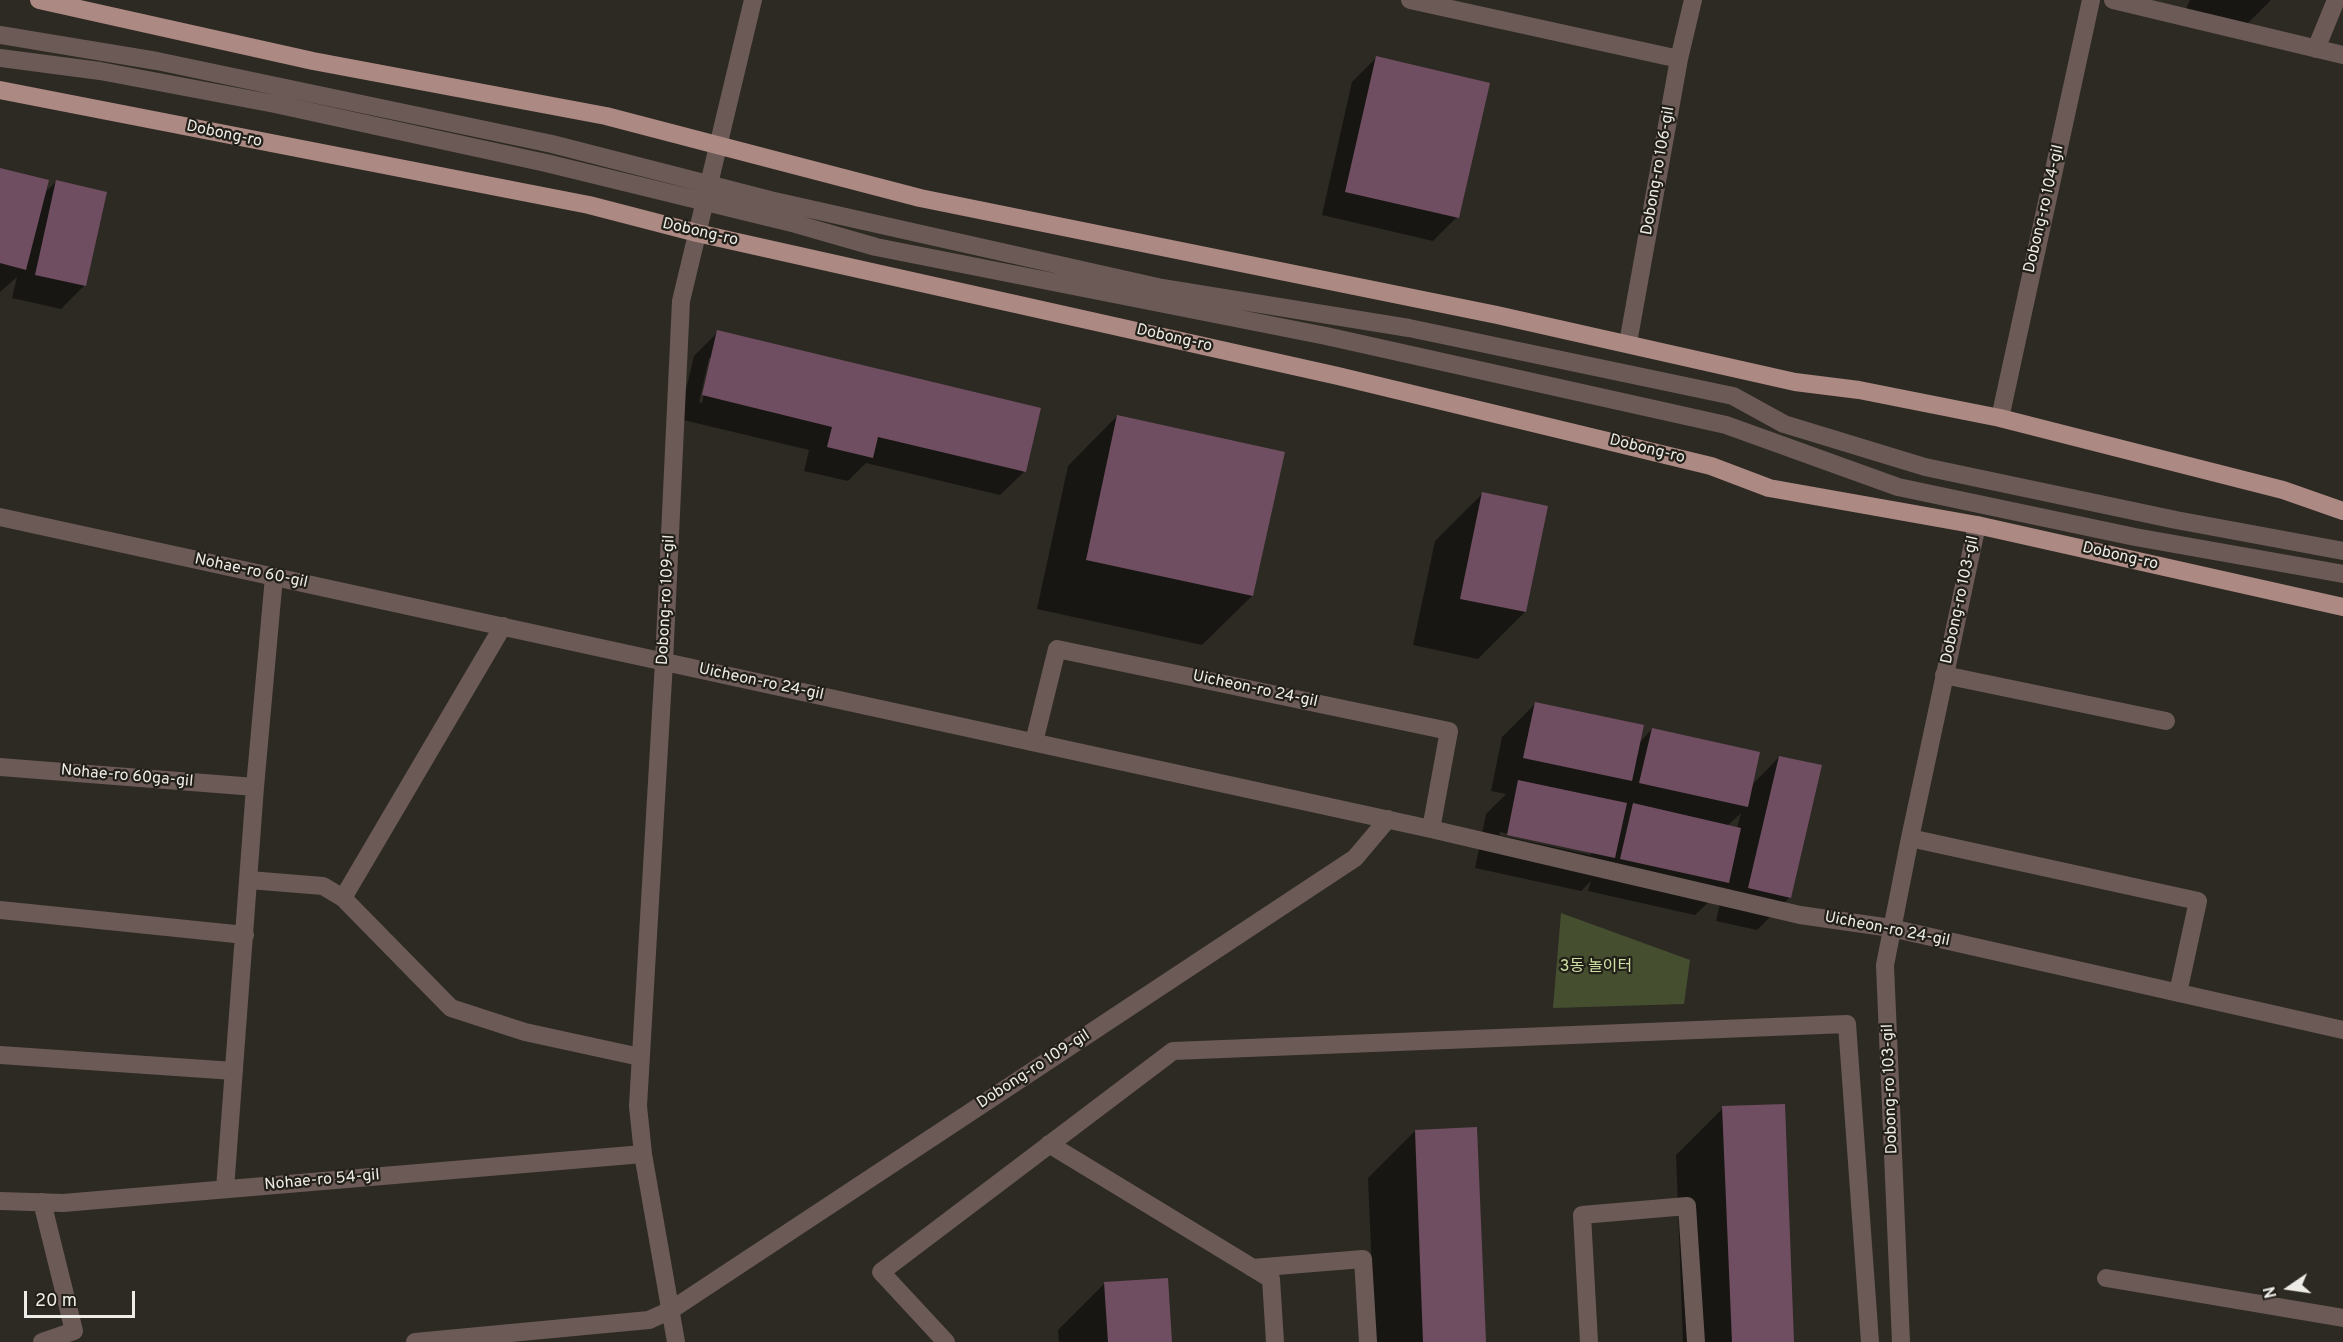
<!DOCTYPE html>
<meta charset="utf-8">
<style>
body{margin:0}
#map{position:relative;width:2343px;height:1342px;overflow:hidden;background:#2d2a23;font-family:Overpass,sans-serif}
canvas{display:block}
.north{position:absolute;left:2259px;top:1258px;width:60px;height:60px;-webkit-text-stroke:4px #232019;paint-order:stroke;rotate:257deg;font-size:16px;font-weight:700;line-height:24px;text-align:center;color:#edece7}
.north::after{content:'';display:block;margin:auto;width:21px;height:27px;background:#edece7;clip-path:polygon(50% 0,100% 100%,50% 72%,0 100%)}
.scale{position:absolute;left:24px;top:1291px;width:111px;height:27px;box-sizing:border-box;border:3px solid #edece7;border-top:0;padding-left:8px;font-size:18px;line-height:21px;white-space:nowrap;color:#edece7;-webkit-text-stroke:4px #232019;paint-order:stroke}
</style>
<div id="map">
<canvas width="2343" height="1342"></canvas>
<div class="north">N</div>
<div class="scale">20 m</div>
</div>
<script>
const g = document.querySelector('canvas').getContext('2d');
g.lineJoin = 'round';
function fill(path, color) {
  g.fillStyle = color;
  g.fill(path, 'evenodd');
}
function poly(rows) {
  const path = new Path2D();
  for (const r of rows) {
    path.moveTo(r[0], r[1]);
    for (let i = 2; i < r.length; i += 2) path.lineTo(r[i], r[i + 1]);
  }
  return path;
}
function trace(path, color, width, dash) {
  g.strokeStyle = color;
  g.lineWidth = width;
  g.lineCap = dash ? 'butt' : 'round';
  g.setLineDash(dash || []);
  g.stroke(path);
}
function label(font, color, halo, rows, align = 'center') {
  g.font = font + ' Overpass,"Noto Sans KR",sans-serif';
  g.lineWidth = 4.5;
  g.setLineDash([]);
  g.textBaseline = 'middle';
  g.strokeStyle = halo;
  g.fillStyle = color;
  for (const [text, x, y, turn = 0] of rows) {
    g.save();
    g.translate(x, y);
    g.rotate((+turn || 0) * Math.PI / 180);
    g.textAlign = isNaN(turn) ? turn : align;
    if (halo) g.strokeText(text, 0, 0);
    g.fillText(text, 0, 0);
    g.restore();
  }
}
const green = poly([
 [1561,913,1690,960,1684,1004,1553,1008]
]);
const shadow = poly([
 [2190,0,2271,0,2234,37,2184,13],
 [1376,58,1457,217,1433,241,1322,215,1352,82],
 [0,169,43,194,56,182,85,285,61,309,12,298,17,277,0,292],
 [718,332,1024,472,1000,495,866,463,848,481,804,471,809,450,679,419,694,356],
 [709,358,712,358,702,403,699,402],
 [1117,416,1252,596,1202,645,1037,609,1068,466],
 [1482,494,1525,612,1478,659,1413,645,1435,541],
 [1535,704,1638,744,1652,729,1752,785,1779,757,1790,897,1757,930,1716,921,1724,887,1695,915,1588,891,1591,881,1581,891,1475,868,1486,814,1506,794,1491,791,1502,737],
 [1741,813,1737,828,1727,826],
 [1500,832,1591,852,1591,855,1499,835],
 [1723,1108,1793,1342,1683,1342,1676,1155],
 [1415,1131,1484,1342,1375,1342,1368,1178],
 [1105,1283,1170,1342,1059,1342,1058,1330]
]);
const building = poly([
 [1376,56,1490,83,1459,218,1345,192],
 [0,168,49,180,26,270,0,263],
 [56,180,107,192,86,286,35,275],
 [717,330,1041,408,1026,472,878,437,873,458,827,447,832,427,702,395],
 [1117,415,1285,452,1253,596,1086,560],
 [1482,492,1548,506,1526,612,1460,599],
 [1535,702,1644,725,1632,781,1523,758],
 [1652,728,1760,752,1748,807,1639,783],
 [1779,756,1822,765,1791,898,1748,888],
 [1518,780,1627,803,1615,858,1507,835],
 [1633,803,1741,828,1729,883,1620,859],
 [1785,1104,1794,1342,1732,1342,1722,1106],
 [1477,1127,1486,1342,1423,1342,1415,1130],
 [1168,1278,1172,1342,1108,1342,1104,1282]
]);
const minor = poly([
 [1410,0,1679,59],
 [2113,0,2343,55],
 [0,35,157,61,552,144,770,200,1162,288,1409,328,1733,396,1784,424,1925,467,2176,520,2343,551],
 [2316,49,2336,0],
 [0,58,100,71,275,104,546,163,796,224,876,247,1326,336,1726,425,1898,487,2135,537,2343,574],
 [1628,343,1679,59,1693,0],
 [2000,418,2091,0],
 [0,517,1431,829,1800,915,1891,928,2343,1030],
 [1944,675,2166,721],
 [1034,742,1057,649,1449,731,1431,829],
 [0,767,255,787],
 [1910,838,2198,901,2178,993],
 [249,880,323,886,343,898,451,1008,525,1032,640,1057],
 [343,898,503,626],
 [0,910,245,935],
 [0,1055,234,1071],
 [1049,1144,1271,1279,1275,1342],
 [225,1189,255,787,274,577],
 [0,1201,63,1203,643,1154],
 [1252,1268,1363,1259,1368,1342],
 [2106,1278,2343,1318],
 [42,1342,74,1331,42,1202],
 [415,1342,649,1320,671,1310,1355,858,1388,819],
 [676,1342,643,1154,638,1106,664,662,681,301,753,0],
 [946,1342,881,1272,1173,1051,1847,1024,1870,1342],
 [1589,1342,1582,1215,1687,1206,1696,1342],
 [1901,1342,1885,965,1910,838,1977,525]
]);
const major = poly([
 [39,0,313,61,606,116,920,198,1497,315,1795,382,1859,390,2000,418,2283,490,2343,511],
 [0,90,589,205,697,233,1338,376,1711,466,1769,488,1977,525,2343,607]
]);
const streetNames = [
 ["Dobong-ro",224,135,12],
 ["Dobong-ro 106-gil",1659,171,-80],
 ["Dobong-ro 104-gil",2045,209,-77],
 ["Dobong-ro",700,233,13],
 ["Dobong-ro",1174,339,13],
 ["Dobong-ro",1647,450,14],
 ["Dobong-ro",2120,557,13],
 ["Nohae-ro 60-gil",251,572,12],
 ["Dobong-ro 109-gil",667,600,-87],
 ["Dobong-ro 103-gil",1961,600,-78],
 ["Uicheon-ro 24-gil",761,683,12],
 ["Uicheon-ro 24-gil",1255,690,12],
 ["Nohae-ro 60ga-gil",127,777,5],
 ["Uicheon-ro 24-gil",1887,930,11],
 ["Dobong-ro 109-gil",1034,1070,-33],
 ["Dobong-ro 103-gil",1891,1089,-92],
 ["Nohae-ro 54-gil",322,1181,-5]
];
const parkNames = [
 ["3동 놀이터",1596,968]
];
fill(green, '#454f30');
fill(shadow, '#0007');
fill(building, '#704e61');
trace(minor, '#6c5a57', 18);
trace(major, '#ad8983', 18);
label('16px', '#edece7', '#232019', streetNames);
label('16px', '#cde0a3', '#232019', parkNames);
</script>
